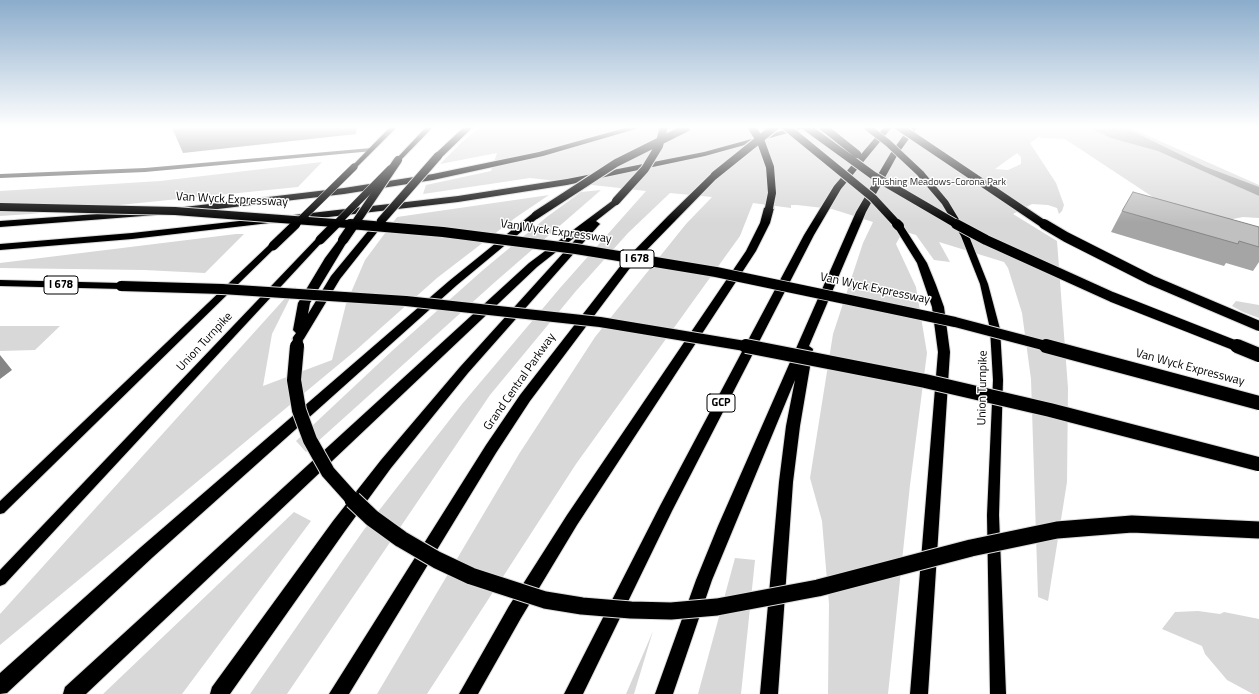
<!DOCTYPE html>
<style>
body{margin:0}
canvas{display:block;background:#fff}
</style>
<canvas width="1259" height="694"></canvas>
<script>
const g = document.querySelector('canvas').getContext('2d');
g.lineJoin = 'round';
function fill(path, color) {
  g.fillStyle = color;
  g.fill(path, 'evenodd');
}
function poly(rows) {
  const path = new Path2D();
  for (const r of rows) {
    path.moveTo(r[0], r[1]);
    for (let i = 2; i < r.length; i += 2) path.lineTo(r[i], r[i + 1]);
  }
  return path;
}
function trace(path, color, width, dash) {
  g.strokeStyle = color;
  g.lineWidth = width;
  g.lineCap = dash ? 'butt' : 'round';
  g.setLineDash(dash || []);
  g.stroke(path);
}
function label(font, color, halo, rows, align = 'center') {
  g.font = font + ' "Titillium Web",sans-serif';
  g.lineWidth = 3;
  g.setLineDash([]);
  g.textBaseline = 'middle';
  g.strokeStyle = halo;
  g.fillStyle = color;
  for (const [text, x, y, turn = 0] of rows) {
    g.save();
    g.translate(x, y);
    g.rotate((+turn || 0) * Math.PI / 180);
    g.textAlign = isNaN(turn) ? turn : align;
    if (halo) g.strokeText(text, 0, 0);
    g.fillText(text, 0, 0);
    g.restore();
  }
}
const green = poly([
 [482,126,1126,126,1259,185,1259,192,1239,187,1259,196,1259,218,1243,217,1212,223,1171,209,1065,139,1041,138,1040,136,1030,143,1056,183,1064,205,1062,211,1059,214,1057,208,1048,205,1032,204,1013,214,1057,241,1068,388,1067,482,1048,601,1038,597,1031,379,1022,313,1008,268,1004,262,939,242,950,262,934,260,916,235,903,231,896,244,916,287,927,353,910,485,888,694,828,694,829,604,822,521,810,478,833,334,863,243,873,222,832,209,797,205,791,205,791,208,753,203,740,236,576,464,427,694,377,694,519,454,595,337,686,224,712,197,670,193,628,233,576,291,490,395,287,694,250,694,363,531,462,404,560,288,646,191,530,178,423,194,426,185,491,171,497,153,440,164,462,142],
 [1017,153,1021,157,1021,164,1008,170,995,169],
 [322,162,298,187,30,214,0,216,0,191,160,181],
 [601,190,495,282,306,452,296,441,393,350,483,270,548,216,581,192],
 [549,195,515,218,437,278,355,351,0,645,0,614,296,286,272,334,263,386,332,360,346,304,365,260,397,217],
 [236,234,244,234,205,273,144,270,0,268,0,263],
 [1236,301,1259,305,1259,318,1243,312,1232,306],
 [0,326,60,326,35,350,0,351],
 [294,512,311,521,182,694,103,694],
 [735,558,755,560,741,694,698,694],
 [1198,611,1220,614,1224,612,1259,619,1259,694,1253,694,1227,680,1205,654,1202,646,1162,629,1175,612],
 [653,631,634,694,626,694]
]);
const water = poly([
 [1089,126,1115,126,1132,131,1206,167,1259,187,1259,196,1158,151,1111,138,1092,129]
]);
const minor = poly([
 [371,148,373,149,373,151,145,172,0,178,0,174,145,168,371,148]
]);
const major = poly([
 [391,126,398,126,356,168,352,168,352,166,391,126],
 [427,126,434,126,400,161,396,161,396,159,427,126],
 [917,171,923,171,948,201,969,236,988,284,1000,329,1003,380,999,515,1006,694,990,694,987,515,993,380,990,329,980,284,961,236,942,204,917,175,917,171],
 [317,238,323,238,324,240,5,584,0,586,0,570,317,238],
 [270,244,276,244,277,246,4,513,0,514,0,501,270,244]
]);
const highway = poly([
 [465,126,474,126,441,158,435,158,435,154,465,126],
 [632,126,646,126,543,156,433,180,344,194,184,213,179,210,184,207,344,188,433,174,539,152,632,126],
 [799,126,813,126,705,156,567,185,458,202,294,221,289,218,294,215,458,196,567,179,704,152,799,126],
 [885,126,893,126,841,189,814,235,672,511,583,694,564,694,661,504,804,235,834,186,885,126],
 [910,126,918,126,898,154,866,212,809,346,813,349,800,426,793,482,778,694,760,694,779,482,786,426,795,380,712,580,673,694,655,694,696,580,718,526,856,212,890,154,910,126],
 [715,172,719,175,718,177,633,264,530,401,496,453,349,694,329,694,486,445,520,395,625,260,668,216,712,173,715,172],
 [616,198,621,201,619,203,596,221,600,224,598,226,468,373,391,468,345,531,230,694,210,694,212,687,333,521,381,460,460,367,584,230,537,267,86,694,63,694,65,687,529,263,616,198],
 [769,205,774,208,770,223,756,251,577,525,521,618,478,694,459,694,509,606,567,515,746,251,760,223,764,208,769,205],
 [153,210,156,211,156,215,0,227,0,221,153,210],
 [536,212,541,215,539,217,457,285,153,557,7,693,0,694,0,673,141,547,449,281,533,213,536,212],
 [275,217,280,220,278,222,132,239,0,250,0,244,132,233,275,217],
 [381,218,386,221,340,279,302,342,294,342,292,339,296,333,293,330,298,303,325,258,340,238,346,238,348,240,310,303,308,314,331,276,378,219,381,218],
 [899,223,902,224,927,263,936,285,944,307,950,352,928,694,910,694,938,352,932,307,917,263,894,226,899,223],
 [0,280,121,283,126,286,121,289,0,286,0,280]
]);
const majorBridgeFar1 = poly([
 [866,126,888,143,920,173],
 [295,225,354,167],
 [335,225,390,169]
]);
const majorBridge = poly([
 [320,240,336,224],
 [273,246,296,224]
]);
const highwayBridgeFar3 = poly([
 [751,126,761,142,770,167,772,193,769,208],
 [785,126,873,198,898,225],
 [805,126,874,176,958,225],
 [822,126,857,154],
 [898,126,1045,225],
 [715,175,776,126],
 [616,201,645,169,659,146,664,126],
 [0,207,175,211,361,225],
 [536,215,616,163,686,128],
 [381,221,438,156],
 [354,225,398,160]
]);
const highwayBridgeFar2 = poly([
 [350,224,443,232,576,249,716,272,955,322,1050,347],
 [897,224,899,226],
 [956,224,986,240,1112,297,1239,347],
 [1044,224,1066,237,1151,280,1259,326],
 [343,240,354,224],
 [121,286,222,289,406,301,600,322,751,347],
 [297,347,298,339]
]);
const highwayBridgeFar1 = poly([
 [297,346,294,380,299,410,310,440,328,472,354,501],
 [746,346,925,381,1050,410,1258,464],
 [1046,346,1259,403],
 [1237,346,1259,355]
]);
const highwayBridge = poly([
 [353,500,372,518,401,539,437,560,471,576,545,600,582,606,631,610,671,611,717,607,818,588,971,548,1057,530,1132,524,1259,530]
]);
const wall = poly([
 [1122,211,1259,227,1259,262,1253,271,1226,263,1224,266,1111,232]
]);
const shadedWall = poly([
 [204,126,357,126,356,134,183,153,173,130],
 [0,355,12,370,0,379]
]);
const building = poly([
 [174,126,204,126,173,130,174,126],
 [1133,192,1259,227,1259,247,1239,241,1238,244,1122,211,1133,192]
]);
const farParknames = [
 ["Flushing Meadows-Corona Park",939,183]
];
const shields = [
 [637,259,34],
 [61,285,34],
 [721,403,28]
];
const shieldNames = [
 ["I 678",637,259],
 ["I 678",61,285],
 ["GCP",721,403]
];
const streetNames = [
 ["Van Wyck Expressway",232,200,3],
 ["Van Wyck Expressway",556,232,8],
 ["Van Wyck Expressway",875,289,12],
 ["Union Turnpike",205,342,-47],
 ["Van Wyck Expressway",1190,368,15],
 ["Grand Central Parkway",520,382,-55],
 ["Union Turnpike",983,388,-89]
];
fill(green, '#d8d8d8');
fill(water, '#9f9f9f');
trace(major, '#dbdbdb', 2);
trace(highway, '#dbdbdb', 2);
fill(minor, '#515151');
fill(major, '#000');
fill(highway, '#000');
trace(majorBridgeFar1, '#dbdbdb', 8, []);
trace(majorBridge, '#dbdbdb', 11, []);
trace(highwayBridgeFar3, '#dbdbdb', 10, []);
trace(highwayBridgeFar2, '#dbdbdb', 12, []);
trace(highwayBridgeFar1, '#dbdbdb', 16, []);
trace(highwayBridge, '#dbdbdb', 19, []);
trace(majorBridgeFar1, '#000', 7);
trace(majorBridge, '#000', 9);
trace(highwayBridgeFar3, '#000', 8);
trace(highwayBridgeFar2, '#000', 10);
trace(highwayBridgeFar1, '#000', 14);
trace(highwayBridge, '#000', 17);
fill(wall, '#a5a5a5');
fill(shadedWall, '#868686');
fill(building, '#c0c0c0');
trace(building, '#868686', 1);
const sky = g.createLinearGradient(0, 0, 0, 223);
sky.addColorStop(0, '#8baccb');
sky.addColorStop(0.57, '#fff');
sky.addColorStop(1, '#ffffff00');
g.fillStyle = sky;
g.fillRect(0, 0, 1259, 223);
label('10px', '#2f2f2f', '#fff', farParknames);
for (const [x, y, w] of shields) {
  const box = new Path2D();
  box.roundRect(x - w / 2, y - 9, w, 18, 3);
  g.fillStyle = '#fff';
  g.fill(box);
  trace(box, '#000', 1);
}
label('bold 11px', '#000', null, shieldNames);
label('12px', '#000', '#fff', streetNames);
</script>
